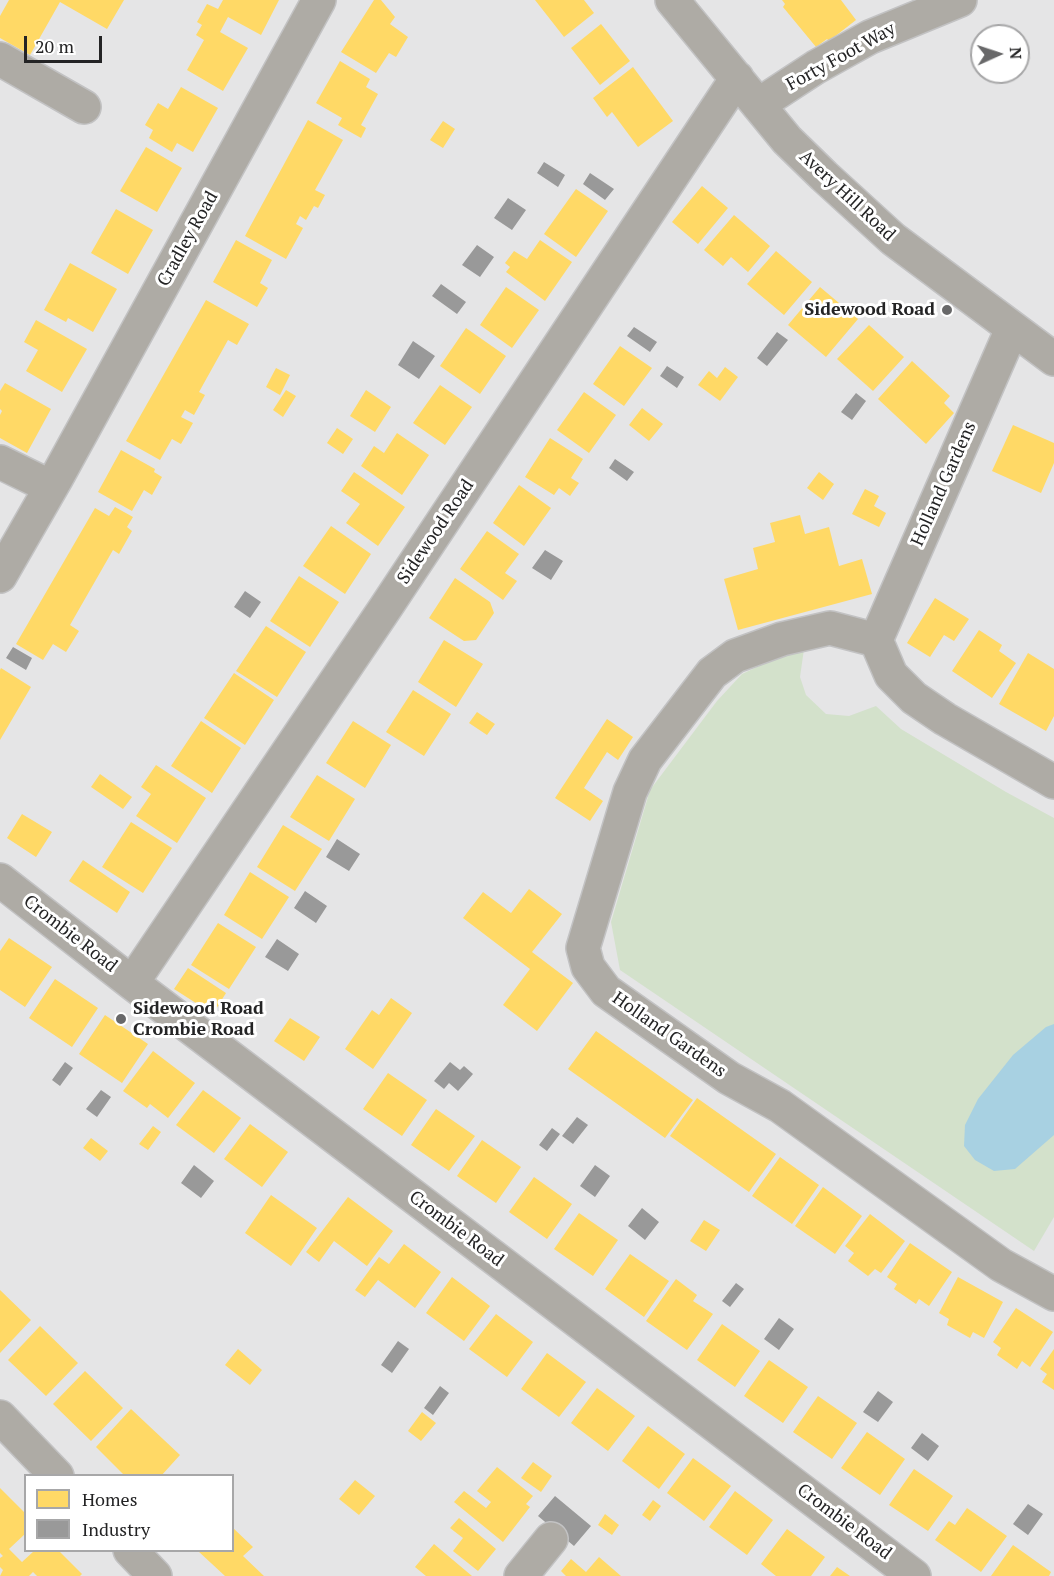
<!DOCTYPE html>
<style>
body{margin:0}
#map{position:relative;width:1054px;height:1576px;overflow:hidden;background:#e5e5e6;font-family:"PT Serif",serif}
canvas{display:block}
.legend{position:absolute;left:24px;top:1474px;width:210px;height:78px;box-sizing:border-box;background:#fff;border:2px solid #a7a7a8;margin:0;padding:8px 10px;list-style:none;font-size:18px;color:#242425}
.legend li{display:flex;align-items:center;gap:12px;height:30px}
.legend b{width:30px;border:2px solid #a7a7a8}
.north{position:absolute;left:970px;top:24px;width:60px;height:60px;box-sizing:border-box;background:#fff;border:2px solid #a7a7a8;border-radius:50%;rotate:87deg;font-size:16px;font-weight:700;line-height:24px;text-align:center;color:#242425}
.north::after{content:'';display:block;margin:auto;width:21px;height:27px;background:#686869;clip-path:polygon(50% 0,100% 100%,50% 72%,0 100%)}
.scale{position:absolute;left:24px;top:36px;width:78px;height:27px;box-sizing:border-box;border:3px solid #242425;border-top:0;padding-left:8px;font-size:18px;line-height:21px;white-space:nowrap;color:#242425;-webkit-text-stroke:4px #fff;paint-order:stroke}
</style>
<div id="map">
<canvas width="1054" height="1576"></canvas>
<ul class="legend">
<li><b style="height:16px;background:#ffd966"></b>Homes</li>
<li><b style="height:16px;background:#999"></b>Industry</li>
</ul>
<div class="north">N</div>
<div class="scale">20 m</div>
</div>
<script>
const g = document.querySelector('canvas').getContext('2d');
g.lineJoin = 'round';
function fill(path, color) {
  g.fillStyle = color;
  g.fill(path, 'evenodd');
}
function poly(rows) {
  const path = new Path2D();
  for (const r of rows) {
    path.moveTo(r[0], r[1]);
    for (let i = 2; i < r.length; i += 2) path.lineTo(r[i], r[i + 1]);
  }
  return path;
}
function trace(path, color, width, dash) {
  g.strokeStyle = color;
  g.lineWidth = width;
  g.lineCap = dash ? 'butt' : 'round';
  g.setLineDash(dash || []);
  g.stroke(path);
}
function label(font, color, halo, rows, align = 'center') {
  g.font = font + ' "PT Serif",serif';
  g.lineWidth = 6;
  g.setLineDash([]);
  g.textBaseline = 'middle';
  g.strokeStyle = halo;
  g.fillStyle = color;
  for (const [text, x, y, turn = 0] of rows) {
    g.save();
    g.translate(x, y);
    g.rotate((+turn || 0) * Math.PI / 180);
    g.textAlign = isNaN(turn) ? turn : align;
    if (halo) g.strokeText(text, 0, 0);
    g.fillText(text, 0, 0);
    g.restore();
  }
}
const green = poly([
 [804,649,800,677,806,695,826,714,849,716,876,706,901,729,1006,792,1054,818,1054,1217,1034,1251,620,970,611,922,650,790,717,701,742,674,772,660]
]);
const water = poly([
 [1054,1024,1054,1135,1015,1169,994,1171,975,1160,964,1146,965,1125,978,1099,1013,1055,1046,1027]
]);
const homes = poly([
 [9,0,124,0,107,29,60,2,30,55,0,38,0,16],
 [223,0,279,0,261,35,228,17,220,32,248,48,223,91,187,70,204,40,196,35,202,25,197,22,207,4,218,9],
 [374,0,381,0,395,17,390,24,408,37,396,57,389,53,376,73,341,52],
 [535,0,584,0,594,13,564,37],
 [782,0,841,0,856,20,829,41,827,39,816,47,783,7,785,4],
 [601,24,630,61,600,85,571,48],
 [340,61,370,79,366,87,378,94,361,125,366,128,361,138,338,125,342,118,316,103],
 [633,67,673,121,638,147,612,112,607,117,593,98],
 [181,87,218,108,193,152,177,143,172,152,149,138,153,130,145,125,158,103,168,109],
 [308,120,343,140,315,190,325,195,318,208,314,206,306,220,300,216,296,224,303,228,286,259,245,236],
 [443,121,455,129,443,148,430,140],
 [146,147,182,168,157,212,120,191],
 [702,186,728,208,698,244,672,222],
 [576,189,608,211,576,257,544,234],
 [116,209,153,230,128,274,91,253],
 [734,215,770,246,748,272,731,257,723,266,704,250],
 [236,240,272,260,260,283,268,288,257,307,213,282],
 [540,240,572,262,545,301,506,272,510,267,505,263,514,251,527,259],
 [776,251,812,282,784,315,747,284],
 [70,263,117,289,93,332,68,318,66,322,44,310],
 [506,287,539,310,512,348,480,325],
 [820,287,858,319,826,357,788,325],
 [206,300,249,324,237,345,228,340,199,392,205,395,194,415,185,410,181,417,193,423,181,444,172,439,160,460,126,441],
 [36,320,87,349,62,392,26,371,38,350,24,342],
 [869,325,904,357,873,391,837,359],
 [466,328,506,356,480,394,440,366],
 [620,346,652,368,624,406,593,384],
 [912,361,950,396,944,403,954,413,926,444,878,399],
 [725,367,738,377,720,401,698,385,709,371,717,378],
 [276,368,290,375,280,395,266,387],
 [5,383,51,409,27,453,0,438,0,415,2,411,0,409,0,391],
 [440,385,472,407,445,445,413,423],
 [286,390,296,396,283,417,273,410],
 [366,390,391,407,375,432,350,416],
 [584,392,616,415,589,453,557,430],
 [642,408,663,424,649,441,629,425],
 [1013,425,1054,443,1054,463,1041,493,992,471],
 [337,428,353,439,343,454,327,443],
 [397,433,429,455,402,495,361,466,374,446,384,453],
 [550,438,583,459,571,478,579,483,570,496,559,488,554,495,525,477],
 [121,450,155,469,154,472,162,477,152,495,144,490,132,511,98,492],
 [354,472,405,507,378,546,346,523,360,504,341,491],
 [819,472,834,484,823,500,807,488],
 [519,485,551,508,524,546,493,523],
 [865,489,879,496,874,506,886,513,879,527,852,514],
 [115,507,133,517,127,527,132,531,119,554,113,550,70,625,79,631,66,652,53,644,43,660,16,644,95,508,109,516],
 [800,515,805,534,829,527,839,566,862,559,872,594,738,630,724,579,758,569,753,548,775,542,770,523],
 [331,526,371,554,345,594,303,566],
 [487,531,519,554,505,573,517,581,503,600,460,569],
 [299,576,339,602,310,647,270,621],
 [455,578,490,602,494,613,476,640,464,641,429,618],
 [935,598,969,619,954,641,944,635,930,657,907,643],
 [266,626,306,652,277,697,236,671],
 [979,630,1002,645,999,651,1016,663,992,698,952,671],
 [444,640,483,664,456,707,418,682],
 [1028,653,1054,669,1054,716,1046,731,999,704],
 [1,668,31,687,0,740,0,670],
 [234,673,274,700,245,745,204,718],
 [413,690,451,714,424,756,386,732],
 [477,712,495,724,487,735,469,723],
 [607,719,633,737,618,760,607,752,584,788,603,801,590,821,555,798],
 [201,721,241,748,212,793,171,766],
 [353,721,391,745,365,788,326,763],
 [156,765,206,798,177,843,136,816,151,794,141,787],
 [100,774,132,797,123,809,91,787],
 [317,775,355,799,329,841,290,817],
 [22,814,52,832,36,857,7,838],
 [131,822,172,848,143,893,102,867],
 [283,825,322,849,295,891,257,867],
 [83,860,130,892,117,913,69,881],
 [250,872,289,897,262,939,224,915],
 [529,889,562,914,532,952,573,983,537,1031,503,1005,530,969,463,918,483,892,511,913],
 [218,923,256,947,229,989,191,965],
 [9,938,52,967,25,1007,0,990,0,951],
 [188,968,226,993,213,1014,174,989],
 [55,979,98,1008,72,1047,29,1018],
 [391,998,412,1013,373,1069,345,1049,372,1010,379,1015],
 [105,1015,148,1044,122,1083,79,1054],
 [290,1018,320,1037,304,1061,274,1041],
 [596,1031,693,1100,665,1138,568,1069],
 [153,1051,195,1083,168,1118,150,1104,147,1108,123,1091],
 [388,1073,427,1100,402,1136,363,1109],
 [203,1090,241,1118,214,1153,176,1125],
 [697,1098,776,1154,749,1192,670,1136],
 [436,1109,475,1136,449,1171,411,1145],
 [250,1124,288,1152,262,1187,224,1159],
 [153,1126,161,1132,148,1150,139,1144],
 [91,1138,108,1151,100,1161,83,1148],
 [482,1140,521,1167,496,1203,457,1176],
 [780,1157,819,1185,792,1224,752,1196],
 [534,1177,572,1204,547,1239,509,1212],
 [823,1187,862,1216,835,1254,795,1226],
 [271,1195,317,1228,291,1266,245,1233],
 [348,1197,393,1231,367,1266,334,1241,319,1262,306,1252],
 [579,1213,618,1240,593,1276,554,1249],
 [870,1214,905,1241,881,1273,875,1269,868,1276,848,1261,854,1253,845,1246],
 [704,1220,720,1230,706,1251,690,1241],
 [910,1243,952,1272,929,1306,919,1299,916,1304,894,1289,897,1284,887,1277],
 [404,1244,441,1272,415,1308,378,1280,365,1297,355,1290,379,1257,389,1264],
 [630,1254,669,1281,644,1317,605,1289],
 [452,1277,490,1306,464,1341,426,1313],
 [958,1277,1003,1302,984,1338,973,1332,970,1338,947,1325,949,1319,939,1313],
 [676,1279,697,1295,693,1301,713,1314,687,1350,646,1321],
 [0,1290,31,1320,0,1353],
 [1016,1308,1053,1332,1030,1367,1022,1361,1017,1369,997,1355,1001,1348,993,1342],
 [496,1314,533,1342,507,1377,469,1349],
 [722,1324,760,1351,735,1387,697,1360],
 [40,1326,78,1363,46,1396,8,1360],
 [238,1349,262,1370,250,1385,225,1365],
 [1054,1349,1054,1390,1042,1382,1047,1374,1040,1369],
 [547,1353,586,1382,559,1417,521,1389],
 [769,1360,808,1387,783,1423,744,1396],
 [85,1371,123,1408,91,1441,53,1404],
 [597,1388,635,1416,608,1451,571,1423],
 [818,1396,857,1423,832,1459,793,1432],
 [131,1409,180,1455,161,1476,125,1476,96,1447],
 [422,1412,436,1423,421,1441,408,1431],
 [648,1426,685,1454,659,1489,622,1461],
 [867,1432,905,1459,880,1495,841,1468],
 [693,1458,731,1486,704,1521,667,1493],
 [533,1462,552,1476,541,1492,521,1478],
 [497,1467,533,1496,526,1504,530,1507,503,1542,454,1502,464,1491,486,1508,491,1502,477,1491],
 [914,1469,953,1496,928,1531,889,1505],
 [355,1480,375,1496,359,1515,339,1499],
 [0,1488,26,1514,26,1533,9,1549,22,1562,34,1551,59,1551,82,1574,80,1576,37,1576,33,1572,29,1576,0,1576,3,1570,0,1567,0,1558,3,1556,0,1553],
 [735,1491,773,1520,747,1555,709,1527],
 [653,1500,661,1506,650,1521,642,1515],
 [967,1508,1007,1536,981,1572,935,1540,949,1521,955,1525],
 [605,1514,619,1525,612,1535,598,1525],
 [459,1518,496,1549,478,1571,453,1551,463,1538,450,1528],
 [232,1527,253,1547,243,1556,264,1576,225,1576,198,1551,232,1551],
 [787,1529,825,1557,811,1576,776,1576,761,1564],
 [434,1544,472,1576,426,1576,415,1567],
 [1013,1545,1051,1572,1049,1576,991,1576],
 [599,1557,621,1576,566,1576,561,1571,571,1559,586,1572],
 [837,1567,850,1576,830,1576]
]);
const industry = poly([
 [544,162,565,175,558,187,537,173],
 [590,173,614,189,605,200,583,184],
 [508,198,526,210,512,230,494,218],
 [477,245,494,257,480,277,462,265],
 [441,284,466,302,457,314,432,296],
 [634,327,657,342,650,352,627,336],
 [777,332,788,340,767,366,757,358],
 [413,341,435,356,419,379,398,365],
 [667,366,684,377,677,388,660,376],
 [856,393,866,401,852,420,841,412],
 [615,459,634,472,627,481,609,468],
 [545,550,563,561,551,580,532,568],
 [245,591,261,602,250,618,234,607],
 [13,647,32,658,26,670,6,658],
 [337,839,360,854,349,871,326,857],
 [305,891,327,906,316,923,294,908],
 [277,939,299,954,288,971,265,957],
 [65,1062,73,1068,60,1086,52,1080],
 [450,1062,460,1070,464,1066,473,1074,458,1091,449,1083,444,1089,434,1081],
 [101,1090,111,1097,97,1117,86,1109],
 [577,1117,588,1125,573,1144,562,1136],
 [552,1128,560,1134,547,1151,539,1145],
 [194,1165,214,1181,201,1198,181,1183],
 [595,1165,610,1176,595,1197,580,1186],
 [642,1208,659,1222,645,1240,628,1226],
 [736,1283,744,1289,730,1307,722,1301],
 [779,1318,794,1329,779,1350,764,1339],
 [398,1341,409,1349,392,1373,381,1365],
 [440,1386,449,1393,433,1415,424,1408],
 [878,1391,893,1402,878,1422,863,1412],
 [922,1433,939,1446,928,1461,911,1448],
 [555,1496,591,1526,574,1546,538,1516],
 [1028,1504,1043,1514,1028,1535,1013,1524]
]);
const minor = poly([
 [672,0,787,140,824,176,893,239,1054,359],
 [0,59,84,107],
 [758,105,816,67,870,37,960,0],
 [1012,329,876,640,891,675,914,698,945,719,1054,782],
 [0,462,51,487],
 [0,576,57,477,319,0],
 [876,640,830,628,782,639,735,656,712,673,645,760,630,792,583,948,588,967,606,991,729,1078,780,1106,1001,1265,1054,1294],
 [0,880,132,983,914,1576],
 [132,983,386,607,737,78],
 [0,1417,57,1476],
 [130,1550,155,1576],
 [521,1576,551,1539]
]);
const markers = [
 [947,310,6,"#686869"],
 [121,1019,6,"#686869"]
];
const streetNames = [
 ["Forty Foot Way",841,57,-29],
 ["Avery Hill Road",847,196,43],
 ["Cradley Road",188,239,-61],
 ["Holland Gardens",944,484,-66],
 ["Sidewood Road",436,532,-56],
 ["Crombie Road",70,934,38],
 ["Holland Gardens",669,1035,35],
 ["Crombie Road",456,1229,37],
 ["Crombie Road",844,1522,37]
];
const poiNames = [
 ["Sidewood Road",935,310],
 ["Sidewood Road",133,1009,"left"],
 ["Crombie Road",133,1030,"left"]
];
fill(green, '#d3e1cb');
fill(water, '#a8d1e2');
fill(homes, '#ffd966');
fill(industry, '#999');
trace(minor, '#c2c2c3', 36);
trace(minor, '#aeaba5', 33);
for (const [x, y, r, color] of markers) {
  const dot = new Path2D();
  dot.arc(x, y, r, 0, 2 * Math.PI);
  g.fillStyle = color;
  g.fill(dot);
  trace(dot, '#fff', 2);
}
label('18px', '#242425', '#fff', streetNames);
label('bold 18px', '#242425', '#fff', poiNames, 'right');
</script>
